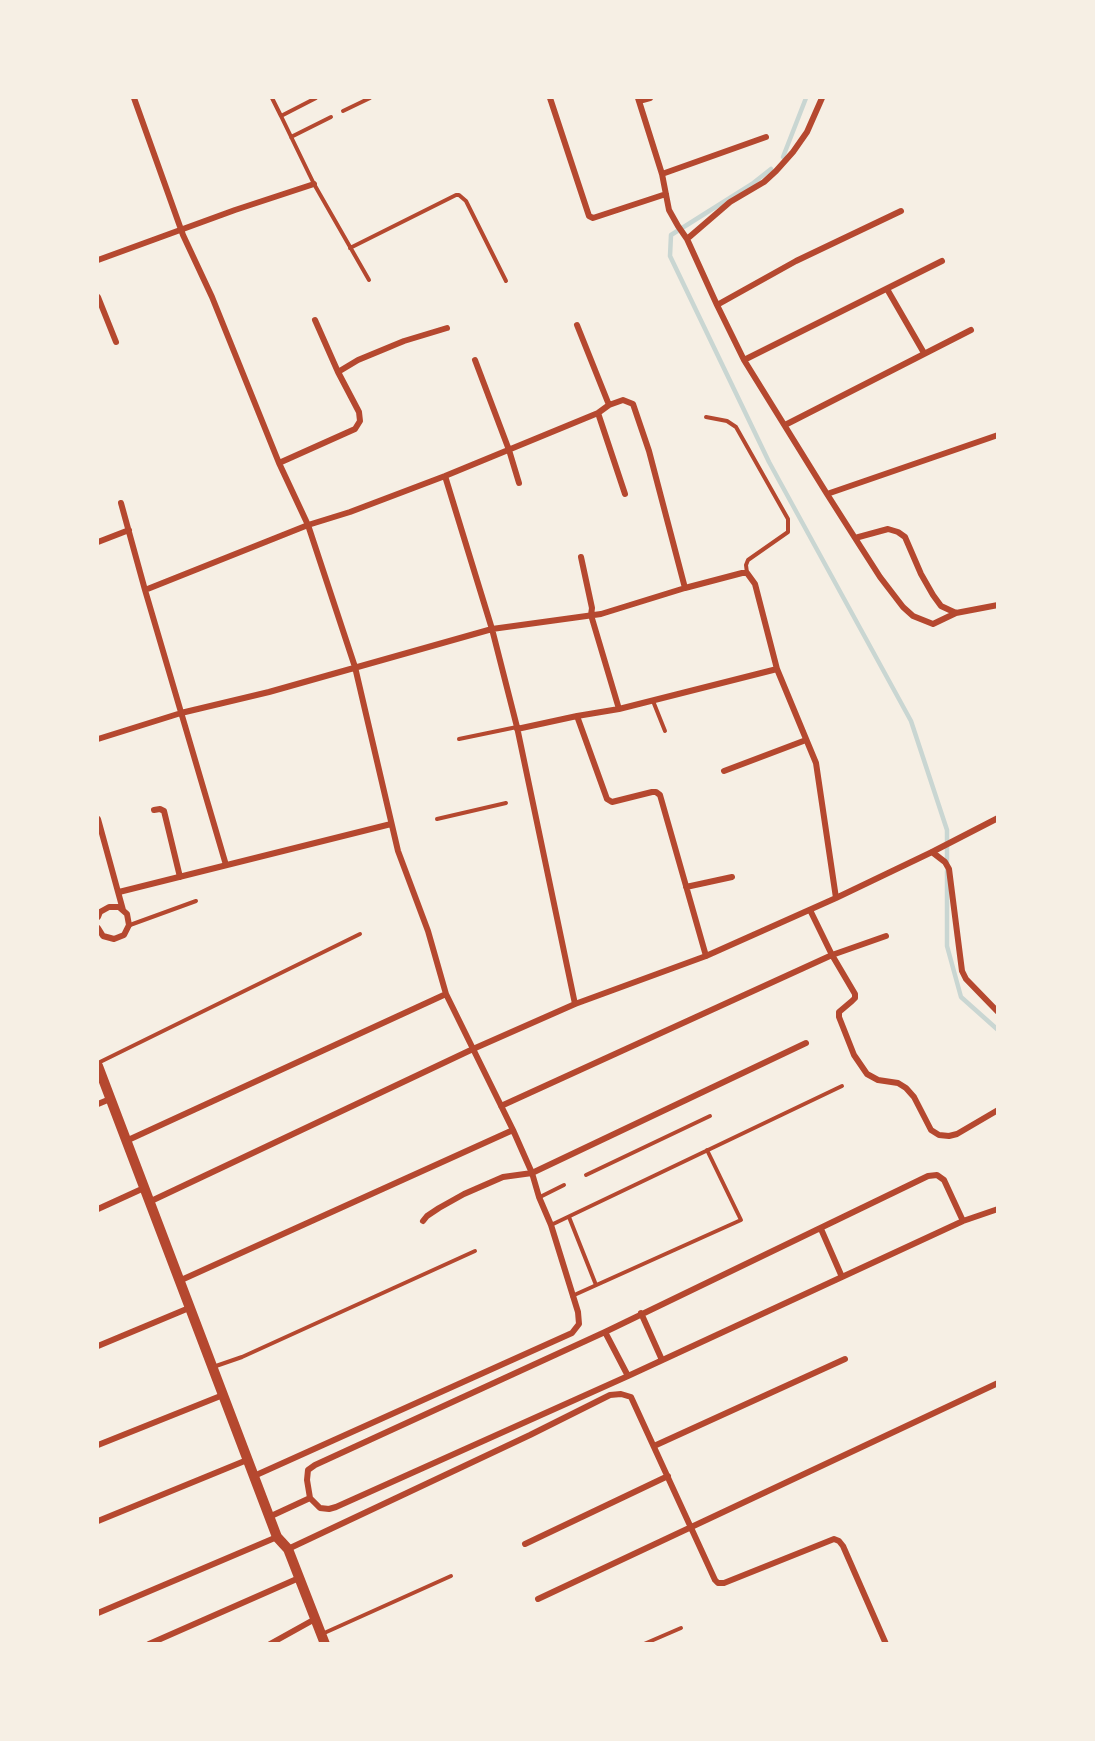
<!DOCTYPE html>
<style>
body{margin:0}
#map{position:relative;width:1095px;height:1741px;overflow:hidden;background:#f6efe4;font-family:"DM Sans",sans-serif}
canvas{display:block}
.frame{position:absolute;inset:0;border:99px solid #f6efe4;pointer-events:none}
</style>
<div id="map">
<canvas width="1095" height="1741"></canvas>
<div class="frame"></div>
</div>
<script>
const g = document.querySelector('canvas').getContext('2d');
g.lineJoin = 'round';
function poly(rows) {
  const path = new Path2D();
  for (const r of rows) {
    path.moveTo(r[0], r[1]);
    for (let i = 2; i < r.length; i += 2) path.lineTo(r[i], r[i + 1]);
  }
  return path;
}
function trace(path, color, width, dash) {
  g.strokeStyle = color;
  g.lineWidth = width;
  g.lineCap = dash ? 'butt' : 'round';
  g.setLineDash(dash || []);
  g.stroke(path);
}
const stream = poly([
 [783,157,806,98],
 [771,169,752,184,671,235,670,256,769,462,911,721,947,830,947,863],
 [947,871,947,946,961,997,998,1030]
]);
const service = poly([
 [272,98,281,116,316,98],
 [343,111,370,98],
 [281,116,314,184,369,280],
 [291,137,331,117],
 [350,248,456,195,459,195,466,201,506,281],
 [706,417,727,421,736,427,788,519,788,532,748,560,746,565,747,573],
 [653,701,665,731],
 [459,739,517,727],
 [437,819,506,803],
 [130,925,196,901],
 [98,1063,360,934],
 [586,1175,710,1116],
 [540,1197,564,1185],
 [569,1217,596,1285],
 [551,1225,842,1086],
 [572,1296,741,1220,707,1150],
 [213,1367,242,1357,475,1251],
 [322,1634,451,1576],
 [644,1644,681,1628]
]);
const minor = poly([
 [134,98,183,235,212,297,279,463,308,525,355,667,398,851,428,931,446,994,513,1130,532,1173,539,1197,551,1225,578,1312,579,1324,572,1333,254,1476],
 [550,98,589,216,593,218,666,194],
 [638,98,662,174,669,210,678,226,687,239,717,305,744,360,827,494,998,435],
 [639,101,650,98],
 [662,174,766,137],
 [687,239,730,202,764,182,776,171,793,152,807,132,822,98],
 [98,260,235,210,314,184],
 [887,289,924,353],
 [98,297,116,342],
 [717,305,796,261,901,211],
 [577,325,609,405,598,413],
 [475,360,509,450,519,483],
 [744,360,942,261],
 [338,372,358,360,404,341,447,328],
 [609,405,623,400,633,404,649,451,685,588],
 [785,425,971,330],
 [279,463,355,429,360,421,359,412,338,372,315,320],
 [445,476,492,629,517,727,575,1004],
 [827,494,855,538,888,529,898,532,905,537,921,574,933,595,941,606,956,613,998,605],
 [121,503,145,590,308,525,350,512,445,476,598,413,625,494],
 [855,538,880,577,903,607,913,616,933,624,956,613],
 [98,542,129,530],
 [581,557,592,608,591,615,619,709],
 [145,590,226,865],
 [577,716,619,709,777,669],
 [517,729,577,716,607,799,612,802,652,792,656,792,660,795,706,956],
 [98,739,181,713,269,692,492,629,601,614,685,588,742,573,747,573,755,584,777,669,816,763,836,898,706,956,575,1004,473,1049,149,1202],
 [724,771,806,740],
 [154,810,160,809,164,811,180,877],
 [98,819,123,910],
 [932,852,945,862,949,869,962,971,966,979,998,1012],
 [686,887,732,877],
 [119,892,391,824],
 [836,898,932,852,998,818],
 [810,910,832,955,855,994,855,998,852,1001,839,1012,839,1017,854,1055,867,1074,878,1080,898,1083,906,1088,914,1097,931,1130,939,1135,949,1136,957,1134,998,1110],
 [98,917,100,912,109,907,119,907,127,914,129,925,124,935,114,939,103,936,98,928],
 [98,1104,110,1099],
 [501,1106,832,955,886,936],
 [126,1141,446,994],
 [98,1209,144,1188],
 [423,1221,427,1216,439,1208,464,1194,503,1177,532,1173,806,1043],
 [821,1229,842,1277],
 [179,1281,513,1130],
 [641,1313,662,1360],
 [605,1332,628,1376],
 [98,1346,189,1308],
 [98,1445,223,1395],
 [654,1446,845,1359],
 [310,1498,320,1508,329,1509,336,1507,628,1376,963,1221,998,1209],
 [269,1517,310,1498,307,1480,308,1470,315,1465,605,1332,928,1176,937,1175,944,1180,963,1221],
 [98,1521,247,1460],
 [525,1544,668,1476],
 [288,1549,530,1435,610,1395,621,1394,631,1397,715,1580,718,1583,724,1583,834,1539,839,1541,843,1546,886,1644],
 [538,1599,998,1383],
 [98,1613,277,1537],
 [149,1644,299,1578],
 [270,1644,315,1619]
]);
const secondary = poly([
 [98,1066,277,1537,288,1549,325,1644]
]);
trace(stream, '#c9d6d2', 4.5);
trace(service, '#b5482f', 4);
trace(minor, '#b5482f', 6);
trace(secondary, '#b5482f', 10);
</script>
